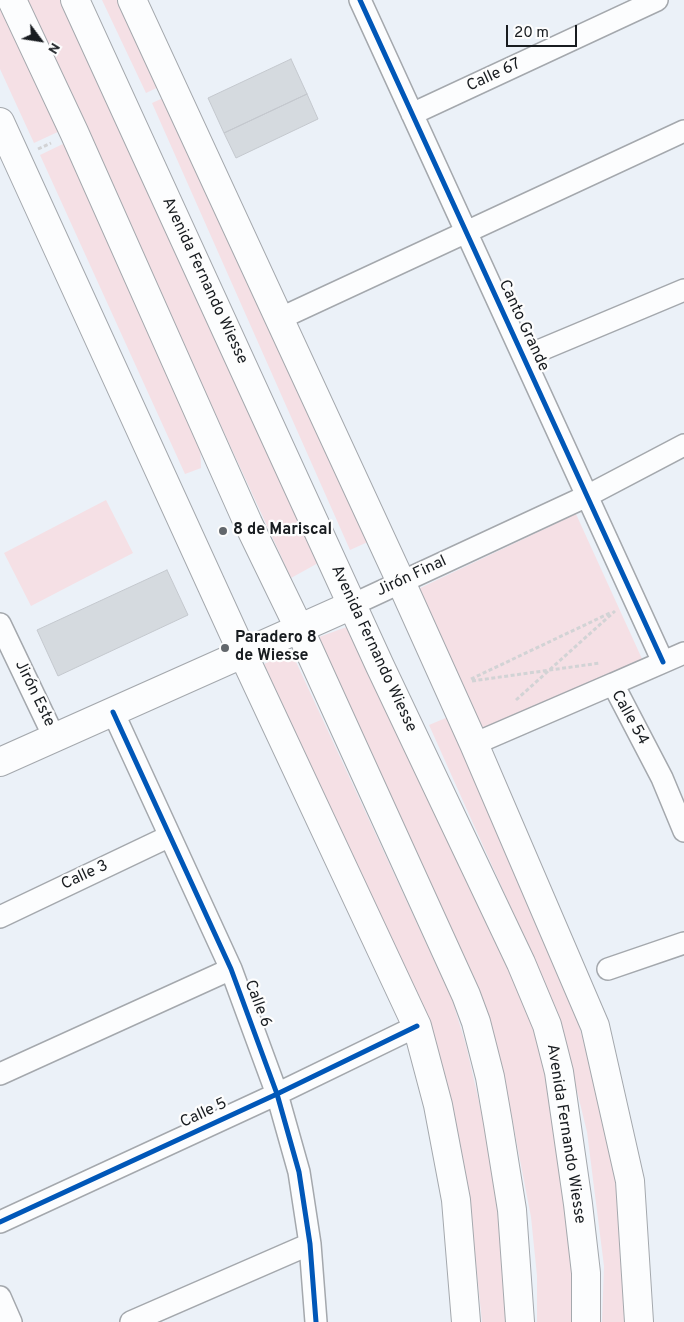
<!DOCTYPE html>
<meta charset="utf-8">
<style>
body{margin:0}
#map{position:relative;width:684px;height:1322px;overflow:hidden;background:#ebf1f8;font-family:Overpass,sans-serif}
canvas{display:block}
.north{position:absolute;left:15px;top:15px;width:50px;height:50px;-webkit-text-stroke:4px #fdfdfd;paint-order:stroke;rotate:121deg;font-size:14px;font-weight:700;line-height:20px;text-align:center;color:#181c20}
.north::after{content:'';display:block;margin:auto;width:18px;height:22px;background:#181c20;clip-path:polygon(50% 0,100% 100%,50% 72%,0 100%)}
.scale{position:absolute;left:506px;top:25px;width:71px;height:22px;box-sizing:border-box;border:2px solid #181c20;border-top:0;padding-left:6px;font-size:15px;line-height:18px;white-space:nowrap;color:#181c20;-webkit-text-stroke:4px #fdfdfd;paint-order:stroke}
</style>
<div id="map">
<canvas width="684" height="1322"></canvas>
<div class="north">N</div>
<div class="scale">20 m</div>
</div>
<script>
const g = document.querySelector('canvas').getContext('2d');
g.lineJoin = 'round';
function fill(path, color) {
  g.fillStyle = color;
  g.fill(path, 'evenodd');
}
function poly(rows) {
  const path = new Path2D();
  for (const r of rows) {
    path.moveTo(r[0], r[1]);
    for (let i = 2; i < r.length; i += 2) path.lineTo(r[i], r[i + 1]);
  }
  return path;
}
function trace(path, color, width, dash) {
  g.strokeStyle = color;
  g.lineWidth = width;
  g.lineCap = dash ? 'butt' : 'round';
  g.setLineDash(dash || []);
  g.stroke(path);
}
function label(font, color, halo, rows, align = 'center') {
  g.font = font + ' Overpass,sans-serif';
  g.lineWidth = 4.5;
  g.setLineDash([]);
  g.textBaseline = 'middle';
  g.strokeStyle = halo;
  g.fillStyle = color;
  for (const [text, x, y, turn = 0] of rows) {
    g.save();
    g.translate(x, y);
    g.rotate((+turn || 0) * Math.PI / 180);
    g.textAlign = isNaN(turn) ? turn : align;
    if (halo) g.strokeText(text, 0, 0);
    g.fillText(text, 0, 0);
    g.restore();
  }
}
const green = poly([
 [0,0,62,130,34,143,0,69],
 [25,0,67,0,320,562,291,578],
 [102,0,127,0,167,83,146,93],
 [172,94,370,541,350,550,152,103],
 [67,142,200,438,201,468,185,474,40,155],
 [106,500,133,553,31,606,4,553],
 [576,514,643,661,483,734,418,589],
 [352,625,517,980,544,1064,560,1155,577,1304,576,1322,537,1322,537,1276,531,1217,507,1093,489,1021,319,637],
 [291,651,452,999,466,1045,483,1119,501,1222,510,1322,482,1322,473,1235,404,970,264,664],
 [448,717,573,1005,596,1085,613,1167,623,1241,624,1322,602,1322,604,1266,587,1132,558,1013,429,725]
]);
const building = poly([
 [291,59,307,94,224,133,208,98,291,59],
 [307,94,318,119,236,158,224,133,307,94],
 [167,570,188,615,58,676,37,630,167,570]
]);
const path = poly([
 [38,149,51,143],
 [471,679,610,613],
 [472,681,600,663],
 [516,700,615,611]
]);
const street = poly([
 [360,0,663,662],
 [412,114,657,0],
 [279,319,684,131],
 [524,357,684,290],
 [352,605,587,496,684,445],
 [0,624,54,737],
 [613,684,684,653],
 [113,712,231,969,277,1094,299,1172,310,1244,316,1322],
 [474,744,613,684,662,778,684,831],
 [0,917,170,836],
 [608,969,684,943],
 [0,1074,231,969],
 [0,1222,277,1094,417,1026],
 [0,1297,11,1322],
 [131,1322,310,1244]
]);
const secondary = poly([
 [132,0,401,582,474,744,595,1026,630,1181,639,1322],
 [0,122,243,654,417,1026,438,1105,456,1200,466,1322],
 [0,762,352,605]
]);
const primary = poly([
 [12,0,74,132,248,523,299,628,466,995,476,1022,490,1077,498,1123,512,1210,520,1322],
 [75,0,380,666,521,963,547,1025,559,1072,578,1204,586,1273,586,1322]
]);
const cycleway = poly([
 [360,0,663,662],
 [113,712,231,969,277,1094,299,1172,310,1244,316,1322],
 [0,1222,277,1094,417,1026]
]);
const markers = [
 [223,531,5,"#62676c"],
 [225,648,5,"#62676c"]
];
const streetNames = [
 ["Calle 67",494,76,-25],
 ["Avenida Fernando Wiesse",204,281,65],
 ["Canto Grande",523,326,65],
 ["Jirón Final",412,577,-25],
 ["Avenida Fernando Wiesse",373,649,65],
 ["Jirón Este",34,694,64],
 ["Calle 54",629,718,61],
 ["Calle 3",85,876,-25],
 ["Calle 6",257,1004,69],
 ["Calle 5",204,1114,-25],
 ["Avenida Fernando Wiesse",565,1134,81]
];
const poiNames = [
 ["8 de Mariscal",233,531],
 ["Paradero 8",235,639],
 ["de Wiesse",235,657]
];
fill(green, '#f5e0e5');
fill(building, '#d5dadf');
trace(building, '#c4c8ce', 1);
trace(street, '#a4a8ad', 24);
trace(secondary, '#a4a8ad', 30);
trace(primary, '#a4a8ad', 30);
trace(path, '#d2d3d5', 3, [4, 2.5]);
trace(street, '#fcfdfe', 21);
trace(secondary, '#fcfdfe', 28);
trace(primary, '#fcfdfe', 28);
trace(cycleway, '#0057b8', 5);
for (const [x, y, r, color] of markers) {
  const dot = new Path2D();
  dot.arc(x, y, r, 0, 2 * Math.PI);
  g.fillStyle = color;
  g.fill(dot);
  trace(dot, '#fdfdfd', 2);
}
label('16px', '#181c20', '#fdfdfd', streetNames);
label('bold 16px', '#181c20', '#fdfdfd', poiNames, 'left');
</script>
